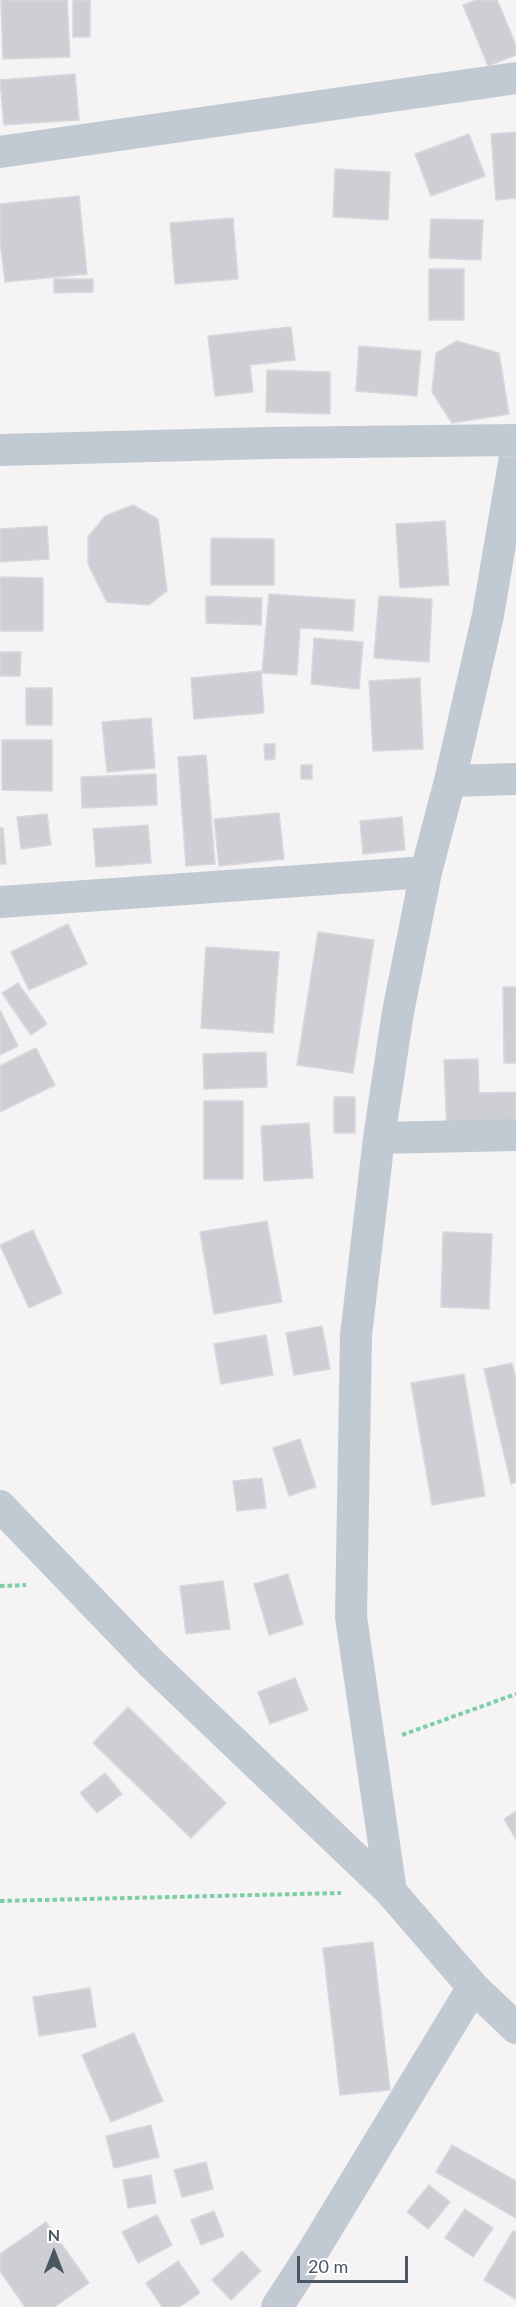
<!DOCTYPE html>
<style>
body{margin:0}
#map{position:relative;width:516px;height:2307px;overflow:hidden;background:#f5f3f3;font-family:Lato,sans-serif}
canvas{display:block}
.north{position:absolute;left:24px;top:2223px;width:60px;height:60px;-webkit-text-stroke:4px #fff;paint-order:stroke;rotate:0deg;font-size:16px;font-weight:700;line-height:24px;text-align:center;color:#4a5661}
.north::after{content:'';display:block;margin:auto;width:21px;height:27px;background:#4a5661;clip-path:polygon(50% 0,100% 100%,50% 72%,0 100%)}
.scale{position:absolute;left:297px;top:2256px;width:111px;height:27px;box-sizing:border-box;border:3px solid #4a5661;border-top:0;padding-left:8px;font-size:18px;line-height:21px;white-space:nowrap;color:#4a5661;-webkit-text-stroke:4px #fff;paint-order:stroke}
</style>
<div id="map">
<canvas width="516" height="2307"></canvas>
<div class="north">N</div>
<div class="scale">20 m</div>
</div>
<script>
const g = document.querySelector('canvas').getContext('2d');
g.lineJoin = 'round';
function fill(path, color) {
  g.fillStyle = color;
  g.fill(path, 'evenodd');
}
function poly(rows) {
  const path = new Path2D();
  for (const r of rows) {
    path.moveTo(r[0], r[1]);
    for (let i = 2; i < r.length; i += 2) path.lineTo(r[i], r[i + 1]);
  }
  return path;
}
function trace(path, color, width, dash) {
  g.strokeStyle = color;
  g.lineWidth = width;
  g.lineCap = dash ? 'butt' : 'round';
  g.setLineDash(dash || []);
  g.stroke(path);
}
const building = poly([
 [1,0,67,0,70,57,3,59,1,0],
 [73,0,90,0,90,37,73,37,73,0],
 [476,0,497,0,516,45,516,55,488,66,463,5,476,0],
 [75,74,79,120,4,125,0,80,75,74],
 [516,132,516,198,496,200,491,134,516,132],
 [469,134,485,176,431,196,415,154,469,134],
 [335,169,390,172,388,220,333,217,335,169],
 [79,196,87,274,5,282,0,240,0,204,79,196],
 [233,218,238,279,175,284,170,223,233,218],
 [431,219,483,220,481,260,429,258,431,219],
 [429,269,464,269,464,320,429,320,429,269],
 [54,279,93,279,93,292,54,293,54,279],
 [291,327,295,360,250,365,253,392,215,396,208,336,291,327],
 [457,341,499,353,509,414,452,423,432,392,436,353,457,341],
 [359,346,421,351,417,396,356,391,359,346],
 [267,370,330,372,330,414,266,412,267,370],
 [133,505,158,519,167,591,149,605,107,602,88,564,88,537,105,516,133,505],
 [445,521,449,585,400,588,396,524,445,521],
 [47,526,49,559,0,562,0,529,47,526],
 [211,538,274,539,274,585,211,585,211,538],
 [0,577,43,578,43,631,0,631,0,577],
 [269,594,355,600,353,631,300,628,297,675,262,673,269,594],
 [206,596,262,598,261,625,206,623,206,596],
 [379,596,432,599,429,662,374,658,379,596],
 [314,638,363,642,359,689,311,684,314,638],
 [0,652,21,652,20,676,0,676,0,652],
 [261,671,264,713,194,719,191,678,261,671],
 [420,678,423,749,373,751,369,681,420,678],
 [26,688,52,688,52,725,26,725,26,688],
 [151,718,155,768,107,772,102,722,151,718],
 [2,740,52,740,52,791,2,790,2,740],
 [264,744,275,744,275,759,265,760,264,744],
 [206,755,215,864,186,866,178,757,206,755],
 [301,765,312,765,312,779,301,779,301,765],
 [156,774,157,805,82,808,81,777,156,774],
 [279,813,284,859,219,866,214,819,279,813],
 [47,814,51,845,21,849,17,817,47,814],
 [402,817,405,850,363,854,360,821,402,817],
 [148,825,151,863,96,867,93,829,148,825],
 [0,828,3,828,6,864,0,864,0,828],
 [68,924,87,964,29,990,11,952,68,924],
 [318,932,374,940,353,1073,297,1065,318,932],
 [206,947,279,952,273,1033,201,1028,206,947],
 [18,983,47,1024,31,1035,2,993,18,983],
 [503,987,516,987,516,1063,504,1063,503,987],
 [0,1010,18,1046,0,1055,0,1010],
 [36,1048,55,1085,0,1112,0,1066,36,1048],
 [266,1052,267,1087,204,1089,203,1054,266,1052],
 [478,1059,479,1093,516,1092,516,1131,447,1134,444,1060,478,1059],
 [334,1097,355,1097,355,1133,334,1133,334,1097],
 [204,1101,243,1101,243,1179,204,1179,204,1101],
 [309,1123,313,1178,264,1181,261,1126,309,1123],
 [267,1221,282,1302,214,1314,200,1232,267,1221],
 [33,1230,62,1293,29,1308,0,1245,33,1230],
 [443,1232,492,1234,489,1309,441,1307,443,1232],
 [322,1326,330,1369,294,1375,286,1333,322,1326],
 [266,1335,273,1375,221,1384,214,1344,266,1335],
 [512,1363,516,1379,516,1482,511,1484,484,1369,512,1363],
 [464,1374,485,1496,432,1505,411,1383,464,1374],
 [300,1439,316,1487,289,1496,273,1448,300,1439],
 [262,1478,266,1508,237,1511,233,1481,262,1478],
 [288,1574,303,1624,269,1635,254,1584,288,1574],
 [223,1581,230,1629,186,1634,180,1586,223,1581],
 [295,1678,308,1710,270,1724,258,1692,295,1678],
 [128,1707,226,1803,191,1838,93,1743,128,1707],
 [105,1773,122,1794,97,1813,80,1793,105,1773],
 [516,1811,516,1839,504,1819,516,1811],
 [373,1942,390,2090,340,2095,323,1948,373,1942],
 [90,1988,96,2027,39,2036,33,1997,90,1988],
 [134,2033,163,2101,111,2122,82,2055,134,2033],
 [151,2125,159,2157,114,2168,106,2136,151,2125],
 [452,2145,516,2181,516,2218,436,2172,452,2145],
 [206,2162,213,2189,182,2197,174,2170,206,2162],
 [151,2175,156,2203,128,2208,123,2180,151,2175],
 [429,2185,450,2202,428,2229,407,2212,429,2185],
 [465,2209,493,2228,473,2257,445,2238,465,2209],
 [214,2211,224,2236,201,2245,191,2220,214,2211],
 [157,2215,172,2245,138,2263,122,2232,157,2215],
 [46,2222,89,2283,54,2307,25,2307,0,2271,0,2254,46,2222],
 [513,2231,516,2232,516,2299,484,2280,513,2231],
 [242,2251,261,2271,231,2300,212,2280,242,2251],
 [178,2261,200,2293,179,2307,162,2307,146,2283,178,2261]
]);
const path = poly([
 [0,1586,26,1585],
 [402,1735,516,1694],
 [0,1901,341,1893]
]);
const minor = poly([
 [0,152,516,78],
 [0,450,267,443,516,440],
 [450,781,516,779],
 [0,902,426,872],
 [379,1138,516,1135],
 [0,1506,151,1663,391,1892,473,1987,516,2028],
 [391,1892,351,1617,356,1335,379,1138,398,1012,426,872,450,781,488,615,516,451],
 [277,2307,312,2253,473,1987]
]);
fill(building, '#cdcfd5');
trace(building, '#d7d9de', 1.5);
trace(path, '#7ad0a6', 4, [4.5, 3]);
trace(minor, '#c1cad2', 32);
</script>
